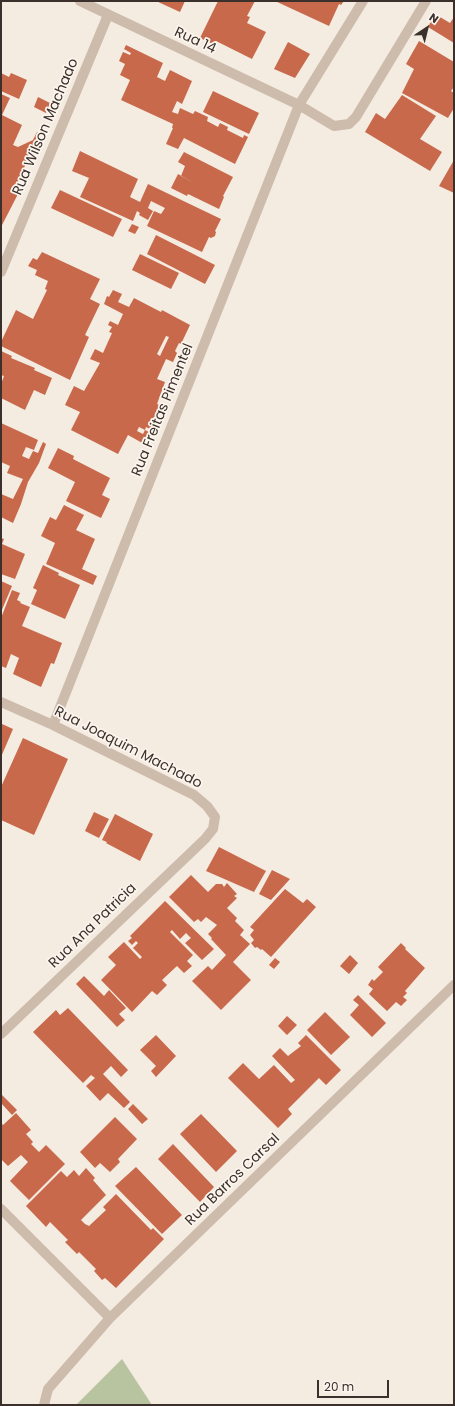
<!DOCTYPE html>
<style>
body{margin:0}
#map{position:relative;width:455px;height:1406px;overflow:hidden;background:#f4ebe1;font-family:Poppins,sans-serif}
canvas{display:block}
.frame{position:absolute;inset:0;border:2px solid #3b302b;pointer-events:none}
.north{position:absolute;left:407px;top:8px;width:40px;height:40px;-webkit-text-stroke:3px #fbf5ee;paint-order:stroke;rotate:35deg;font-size:11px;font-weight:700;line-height:16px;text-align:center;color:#3b302b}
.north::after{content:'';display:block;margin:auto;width:14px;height:18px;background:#3b302b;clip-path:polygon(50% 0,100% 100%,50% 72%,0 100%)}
.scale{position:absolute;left:317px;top:1380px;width:72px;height:18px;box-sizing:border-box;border:2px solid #3b302b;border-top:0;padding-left:5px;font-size:12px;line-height:14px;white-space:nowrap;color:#3b302b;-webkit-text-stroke:3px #fbf5ee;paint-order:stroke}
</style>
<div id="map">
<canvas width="455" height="1406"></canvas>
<div class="frame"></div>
<div class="north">N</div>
<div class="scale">20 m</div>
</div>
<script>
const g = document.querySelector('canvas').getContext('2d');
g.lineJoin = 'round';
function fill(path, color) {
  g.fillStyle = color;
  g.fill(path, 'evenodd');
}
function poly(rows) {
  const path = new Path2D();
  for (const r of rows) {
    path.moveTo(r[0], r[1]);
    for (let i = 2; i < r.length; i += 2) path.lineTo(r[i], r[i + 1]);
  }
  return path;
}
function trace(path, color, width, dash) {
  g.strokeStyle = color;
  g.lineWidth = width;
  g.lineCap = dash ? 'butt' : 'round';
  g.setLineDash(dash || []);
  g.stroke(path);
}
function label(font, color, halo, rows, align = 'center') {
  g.font = font + ' Poppins,sans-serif';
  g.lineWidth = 3.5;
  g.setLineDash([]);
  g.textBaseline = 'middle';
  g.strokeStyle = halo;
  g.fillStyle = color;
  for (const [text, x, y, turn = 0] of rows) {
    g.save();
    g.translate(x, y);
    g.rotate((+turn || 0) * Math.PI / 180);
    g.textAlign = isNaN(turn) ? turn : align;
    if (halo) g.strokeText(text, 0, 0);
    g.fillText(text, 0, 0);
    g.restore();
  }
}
const green = poly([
 [122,1359,152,1405,76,1405]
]);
const building = poly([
 [156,1,185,1,180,12],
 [218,1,255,1,247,16,250,17,247,23,266,32,252,59,216,41,215,41,213,44,200,38],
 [275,1,344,1,341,5,339,4,329,26],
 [435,14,450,23,454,17,454,43,428,27],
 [419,41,454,62,454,87,451,91,454,93,454,108,448,118,402,93,414,69,406,64],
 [288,42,310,54,295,78,274,69],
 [126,45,163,63,157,77,165,81,170,70,192,81,182,104,177,101,172,112,178,114,180,108,193,114,195,111,208,117,207,121,218,127,220,123,228,127,227,130,243,138,244,135,248,137,235,164,184,138,178,149,166,144,173,128,172,128,173,124,121,100,130,80,120,75,125,64,119,61,123,52,130,55,131,53,124,49],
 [1,73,9,77,11,73,27,80,19,99,1,91],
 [213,91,259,113,249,134,203,112],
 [1,94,10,98,2,115,22,125,13,145,18,147,33,140,37,132,39,133,14,191,18,194,1,227],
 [402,95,436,116,420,139,442,152,430,171,365,132,376,113,385,119],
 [38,97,50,103,46,113,34,107],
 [80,151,138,179,130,197,140,202,148,184,221,219,215,231,216,232,215,236,211,238,209,237,202,252,147,226,154,211,161,214,165,208,151,201,148,208,153,211,148,220,139,215,140,213,137,211,133,221,80,197,89,178,72,171],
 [184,152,233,177,223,196,224,197,219,209,188,194,187,196,171,188,178,174,194,183,181,176,185,166,178,162],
 [454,160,454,193,439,186],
 [60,190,122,219,113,237,51,208],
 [132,224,139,227,135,234,128,231],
 [156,235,215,265,205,284,147,254],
 [42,252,100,279,90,299,100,304,85,335,89,337,70,380,1,346,1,342,16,310,33,319,47,290,45,289,48,281,35,275,37,270,28,266,33,258,37,260],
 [140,254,179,273,171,289,132,270],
 [113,290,122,294,118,302,129,307,134,298,161,312,162,310,190,325,181,344,179,343,175,351,177,353,173,362,166,359,157,379,165,382,157,404,162,406,150,429,146,427,145,430,139,427,137,431,143,434,145,430,149,432,144,444,128,435,118,454,71,430,80,412,65,405,74,386,84,391,100,363,90,359,95,349,103,353,112,333,109,332,112,327,108,325,110,321,118,325,123,314,104,304,107,296,109,297],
 [166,336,169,337,160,356,157,354],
 [1,351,12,356,11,358,35,368,34,370,52,378,45,395,34,390,25,410,1,398,1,384,4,376,1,375],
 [1,423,38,440,34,450,26,447,22,456,29,459,33,451,38,453,43,442,46,444,39,463,28,482,21,504,13,523,1,517,1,494,13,499,23,479,7,473,10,466,1,462],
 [58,448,74,456,73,459,110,478,102,495,110,499,101,518,66,501,75,482,48,468],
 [64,505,84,515,76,530,95,539,82,569,97,576,93,585,46,564,55,543,41,536,50,517,56,520],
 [1,538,4,539,2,544,25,554,15,579,1,574],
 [43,565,59,573,58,575,80,585,65,619,31,604,37,590,33,588],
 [1,581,12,586,1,612],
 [12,590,20,593,17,600,21,602,20,603,30,607,22,626,62,643,54,664,51,663,41,687,13,674,19,658,11,654,6,668,1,666,1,618],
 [2,724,13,729,1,757,1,726],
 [23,738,68,759,34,835,1,820,1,787],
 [94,812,109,819,99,838,85,831],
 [115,814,153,834,140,861,106,843,107,842,102,840],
 [219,847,266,871,254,892,206,871],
 [272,870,290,879,271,900,259,894],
 [191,875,208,892,216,884,222,884,224,887,227,883,237,894,234,896,237,898,227,908,237,918,235,921,244,930,240,935,250,944,233,962,251,980,221,1010,192,981,208,966,212,970,226,955,211,939,212,938,208,934,217,925,206,917,201,922,198,919,194,922,169,897],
 [285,889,303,903,307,899,316,907,271,957,262,949,261,950,257,947,255,948,251,943,254,940,250,935,254,930,250,927],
 [165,901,214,949,202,960,185,943,191,938,186,933,180,939,172,930,170,932,193,955,187,961,192,966,184,973,177,966,162,980,167,985,157,995,152,991,132,1012,101,980,116,965,108,957,124,942,140,959,142,957,133,948,138,943,136,941,132,945,128,941,132,938,130,936],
 [401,943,406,948,405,949,425,968,405,991,407,993,403,997,407,1000,401,1006,396,1002,387,1011,369,994,373,989,368,985,372,979,374,981,383,972,378,967],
 [350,955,358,963,349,974,340,966],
 [275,958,280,962,274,969,269,965],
 [84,976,104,996,109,990,126,1008,119,1014,125,1020,117,1027,76,984],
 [358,995,386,1023,372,1037,350,1015,359,1005,353,1000],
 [68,1008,128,1070,121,1077,111,1066,103,1074,130,1102,124,1108,108,1093,100,1101,86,1086,95,1078,91,1075,83,1083,33,1032,56,1010,60,1015],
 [325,1012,350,1037,331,1055,307,1030],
 [287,1016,297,1025,287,1035,278,1026],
 [156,1035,176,1056,156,1077,151,1071,156,1066,140,1050],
 [306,1035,341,1070,326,1085,319,1078,303,1094,294,1085,303,1094,288,1109,292,1114,278,1128,228,1078,243,1063,259,1079,274,1065,291,1083,295,1080,272,1056,280,1048,288,1056,301,1046,298,1043],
 [1,1094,17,1110,12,1115,1,1103],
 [133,1104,148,1119,142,1124,128,1109],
 [16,1113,31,1130,26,1134,33,1142,31,1144,39,1152,46,1145,65,1164,29,1200,10,1181,28,1162,21,1155,8,1166,1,1159,1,1123,3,1125],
 [201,1114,237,1151,216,1172,180,1134],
 [115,1117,137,1139,118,1159,120,1162,110,1172,100,1163,95,1168,80,1152],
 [173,1144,214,1187,200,1202,158,1159],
 [136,1167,182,1215,162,1234,115,1186],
 [86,1168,95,1178,93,1180,106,1195,81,1220,85,1224,89,1226,106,1210,103,1207,116,1194,151,1230,153,1228,164,1239,116,1288,105,1278,102,1280,94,1271,96,1269,79,1252,77,1254,65,1242,68,1240,50,1222,46,1227,26,1206,61,1171,67,1177,74,1170,79,1176]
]);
const minor = poly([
 [80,1,299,105,334,126,349,124,356,117,426,1],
 [1,272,108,15],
 [1,702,53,725,194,795,207,806,215,817,213,829,205,839,1,1034],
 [53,725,299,105,363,1],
 [1,1209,110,1318],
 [44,1405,48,1389,110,1318,454,985]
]);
const streetNames = [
 ["Rua 14",195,41,25],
 ["Rua Wilson Machado",46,127,-67],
 ["Rua Freitas Pimentel",163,410,-68],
 ["Rua Joaquim Machado",128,748,27],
 ["Rua Ana Patricia",93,926,-44],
 ["Rua Barros Carsal",233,1180,-44]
];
fill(green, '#b8c4a0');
fill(building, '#c8694b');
trace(minor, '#cdbbac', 10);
label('14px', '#3b302b', '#fbf5ee', streetNames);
</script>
